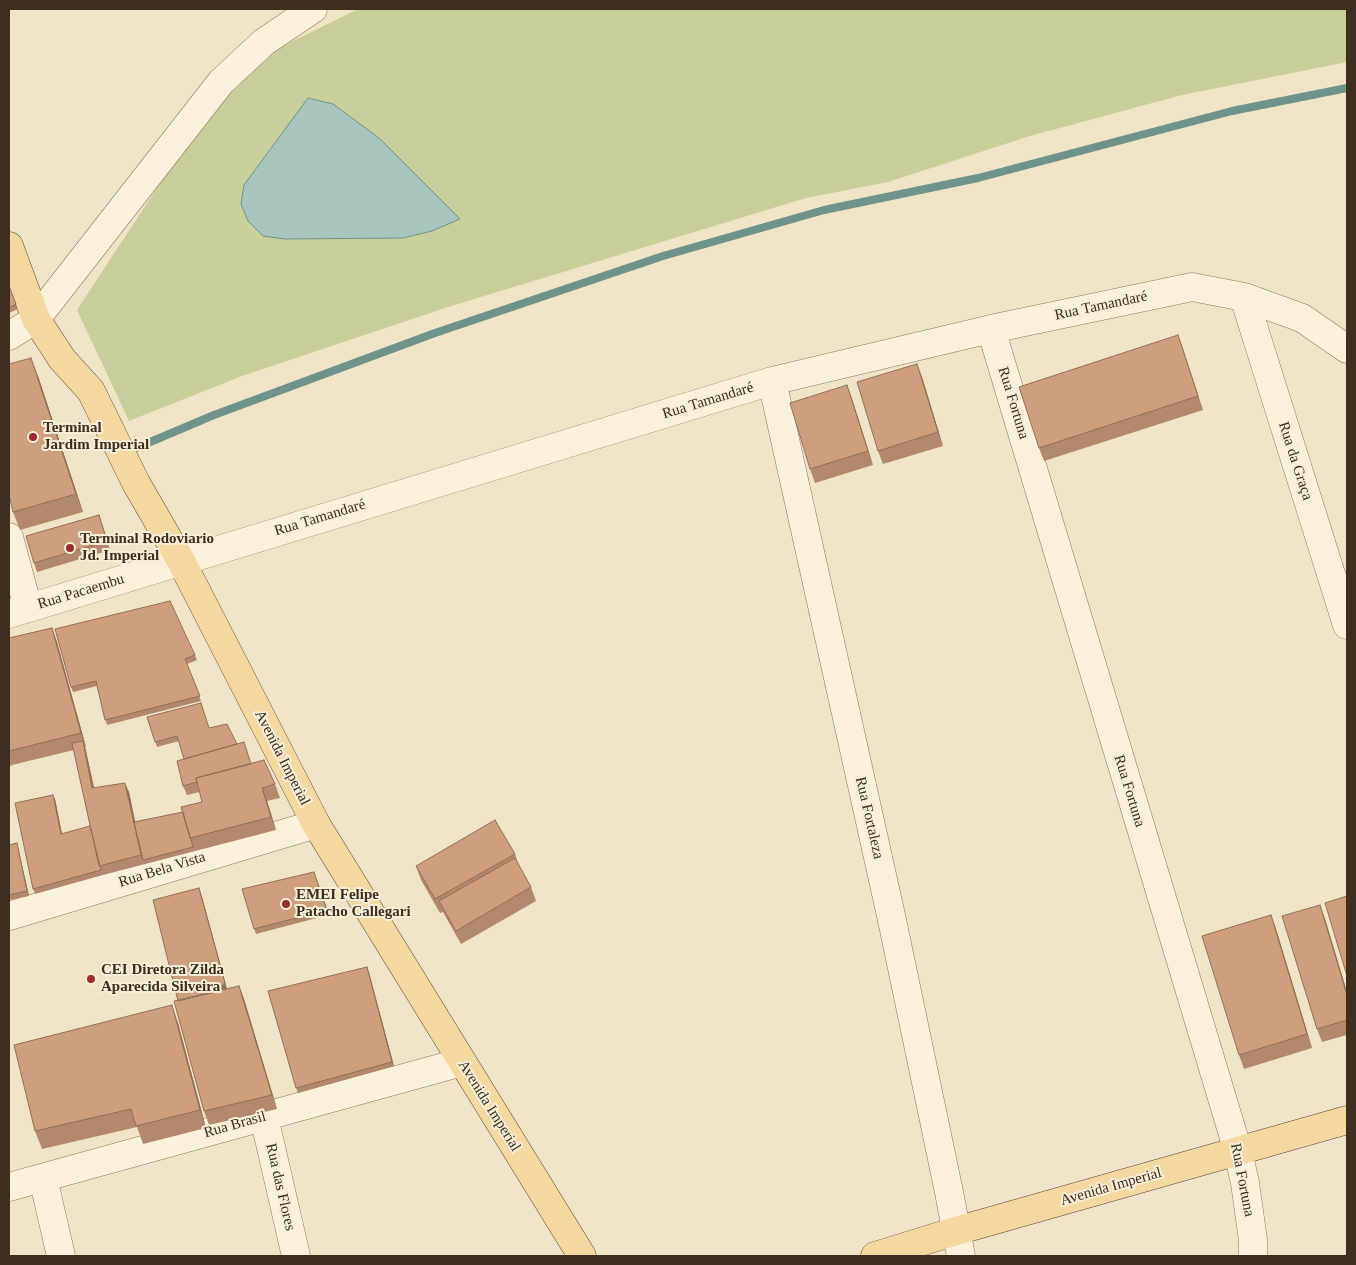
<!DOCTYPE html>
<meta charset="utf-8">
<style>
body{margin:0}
#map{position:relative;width:1356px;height:1265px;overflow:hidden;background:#f0e4c8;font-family:"Times New Roman",serif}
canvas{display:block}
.frame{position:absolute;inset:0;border:10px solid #3d2e20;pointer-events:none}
</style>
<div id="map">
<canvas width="1356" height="1265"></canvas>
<div class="frame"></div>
</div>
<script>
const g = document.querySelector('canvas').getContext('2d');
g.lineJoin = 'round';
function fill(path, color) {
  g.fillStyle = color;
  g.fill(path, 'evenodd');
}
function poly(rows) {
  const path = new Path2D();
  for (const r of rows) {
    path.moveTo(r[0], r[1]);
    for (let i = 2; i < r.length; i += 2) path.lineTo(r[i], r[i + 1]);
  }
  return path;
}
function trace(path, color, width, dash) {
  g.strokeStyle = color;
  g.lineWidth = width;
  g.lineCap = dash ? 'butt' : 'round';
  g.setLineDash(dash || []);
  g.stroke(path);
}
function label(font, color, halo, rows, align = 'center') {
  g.font = font + ' "Times New Roman",serif';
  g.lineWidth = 4;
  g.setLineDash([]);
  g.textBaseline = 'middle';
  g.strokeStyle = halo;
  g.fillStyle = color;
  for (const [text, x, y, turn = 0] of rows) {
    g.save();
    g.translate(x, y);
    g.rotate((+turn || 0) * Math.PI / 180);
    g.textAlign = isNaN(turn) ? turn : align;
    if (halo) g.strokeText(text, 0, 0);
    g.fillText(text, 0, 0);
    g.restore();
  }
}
const green = poly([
 [358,9,1347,9,1347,62,1182,95,1030,136,888,182,806,198,448,307,242,376,129,421,77,310,234,70]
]);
const water = poly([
 [308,98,333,104,379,138,460,219,432,231,403,238,285,239,263,236,248,221,241,204,244,185,308,98]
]);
const stream = poly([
 [136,448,214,415,435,333,663,256,824,210,978,178,1232,111,1347,88]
]);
const minor = poly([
 [1244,297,1347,625],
 [991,329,1238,1151,1245,1183,1253,1240,1253,1256],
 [9,336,36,319,221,82,264,42,313,9],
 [772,381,892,920,949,1192,961,1256],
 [9,537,28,608],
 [9,614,772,381,991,329,1192,287,1244,297,1302,318,1347,349],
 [9,916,316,824],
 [264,1117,296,1256],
 [43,1178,61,1256],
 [9,1187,462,1062]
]);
const major = poly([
 [9,246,36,319,62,359,91,391,136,483,181,561,316,824,582,1256],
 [875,1256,956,1231,1347,1120]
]);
const wall = poly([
 [9,286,18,309,9,313],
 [1178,335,1203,410,1044,461,1039,448],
 [38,376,83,512,20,530,13,512],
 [922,377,943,446,883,464,878,451],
 [852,399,873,465,815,483,810,469],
 [99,515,110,550,37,572,34,563],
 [52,628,57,642,86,747,85,747,94,788,129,792,135,822,183,812,202,802,200,792,187,795,183,786,184,759,179,741,157,747,147,717,209,728,237,744,251,764,275,784,280,798,267,801,276,830,103,875,35,894,33,889,55,799,62,834,90,826,74,750,12,765,9,767,9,638],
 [195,655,197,660,187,664,201,701,107,725,97,686,73,692,71,687],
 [17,843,29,896,9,900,9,845],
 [515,854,519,866,531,887,536,901,461,944,443,912,440,913,421,880,416,866],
 [314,872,328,915,256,934,254,929],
 [202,897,227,989,239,986,244,999,277,1109,209,1125,204,1111,178,1001],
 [1320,905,1325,919,1347,992,1347,1035,1322,1042,1317,1029],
 [1271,915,1276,929,1312,1048,1244,1069,1239,1055],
 [367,967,394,1066,298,1093,296,1088],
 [178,1023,206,1128,143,1144,137,1127,42,1149,35,1131]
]);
const shadedWall = poly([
 [1178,335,1183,349,1203,410,1198,396],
 [31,358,38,376,83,512,76,494],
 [917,364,922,377,943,446,938,432],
 [847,385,852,399,873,465,868,451],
 [52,628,57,642,86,747,81,733],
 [83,741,86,751,96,797,92,788],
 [125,783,129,792,143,859,143,860,141,855],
 [262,788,267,801,276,830,271,817],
 [53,795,55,799,63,839,61,834],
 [17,843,18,848,29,896,27,891],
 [199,888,202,897,228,993,213,993],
 [1320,905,1325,919,1347,992,1347,995],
 [1271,915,1276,929,1312,1048,1307,1034],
 [367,967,369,972,394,1066,392,1062],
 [239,986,244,999,277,1109,272,1095],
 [172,1005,178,1023,206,1128,200,1110]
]);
const building = poly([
 [9,286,16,304,9,308,9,286],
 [1178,335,1198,396,1039,448,1019,387,1178,335],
 [31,358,76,494,13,512,9,495,9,364,31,358],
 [917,364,938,432,878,451,857,382,917,364],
 [847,385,868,451,810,469,790,403,847,385],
 [99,515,107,541,34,563,26,536,99,515],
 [170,601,195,655,185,659,200,696,105,720,96,681,71,687,55,629,170,601],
 [52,628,81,733,9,751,9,638,52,628],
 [201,703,209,728,227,724,237,744,184,759,177,736,155,742,147,717,201,703],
 [83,741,92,788,125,783,141,855,99,866,72,743,83,741],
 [244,742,251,764,196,778,197,782,183,786,177,761,244,742],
 [264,760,275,784,262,788,271,817,190,838,181,807,202,802,196,778,264,760],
 [53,795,61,834,90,826,101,870,33,889,15,803,53,795],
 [183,812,193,847,143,860,134,822,183,812],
 [495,820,515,854,435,899,416,866,495,820],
 [17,843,27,891,9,895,9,845,17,843],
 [515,858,531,887,456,931,439,901,515,858],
 [314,872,327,910,254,929,242,889,314,872],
 [199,888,225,983,215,992,178,1001,153,900,199,888],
 [1347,896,1347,976,1325,903,1347,896],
 [1320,905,1347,995,1347,1020,1317,1029,1282,916,1320,905],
 [1271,915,1307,1034,1239,1055,1202,936,1271,915],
 [367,967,392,1062,296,1088,268,991,367,967],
 [239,986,272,1095,204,1111,174,1001,239,986],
 [172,1005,200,1110,136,1126,131,1109,35,1131,14,1045,172,1005]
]);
const markers = [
 [33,437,5,"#9e2a2b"],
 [70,548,5,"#9e2a2b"],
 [286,904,5,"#9e2a2b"],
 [91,979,5,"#9e2a2b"]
];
const streetNames = [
 ["Rua Tamandaré",1101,306,-12],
 ["Rua Tamandaré",708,401,-17],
 ["Rua Fortuna",1013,403,73],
 ["Rua da Graça",1295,461,72],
 ["Rua Tamandaré",320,518,-17],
 ["Rua Pacaembu",81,592,-17],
 ["Avenida Imperial",282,758,63],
 ["Rua Fortuna",1129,791,73],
 ["Rua Fortaleza",869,818,77],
 ["Rua Bela Vista",162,870,-17],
 ["Avenida Imperial",489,1106,58],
 ["Rua Brasil",235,1125,-16],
 ["Rua Fortuna",1242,1180,79],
 ["Rua das Flores",280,1187,77],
 ["Avenida Imperial",1111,1187,-16]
];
const poiNames = [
 ["Terminal",43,428],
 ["Jardim Imperial",43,445],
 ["Terminal Rodoviario",80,539],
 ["Jd. Imperial",80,556],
 ["EMEI Felipe",296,895],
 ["Patacho Callegari",296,912],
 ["CEI Diretora Zilda",101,970],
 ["Aparecida Silveira",101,987]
];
fill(green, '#c9cf9b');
fill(water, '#a9c4bc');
trace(water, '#6f938a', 1);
trace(stream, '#6f938a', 8);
trace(minor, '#8d765c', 29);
trace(major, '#5b4430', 29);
trace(minor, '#faf1dc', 28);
trace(major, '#f3d9a0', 28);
fill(wall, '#b2896c');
fill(shadedWall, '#916f58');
fill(building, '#cf9f7d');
trace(building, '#916f58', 1);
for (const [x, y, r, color] of markers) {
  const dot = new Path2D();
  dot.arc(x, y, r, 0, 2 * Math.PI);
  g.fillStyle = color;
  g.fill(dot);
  trace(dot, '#f7eed8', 2);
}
label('15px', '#3d2e20', '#f7eed8', streetNames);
label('bold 15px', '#3d2e20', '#f7eed8', poiNames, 'left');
</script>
